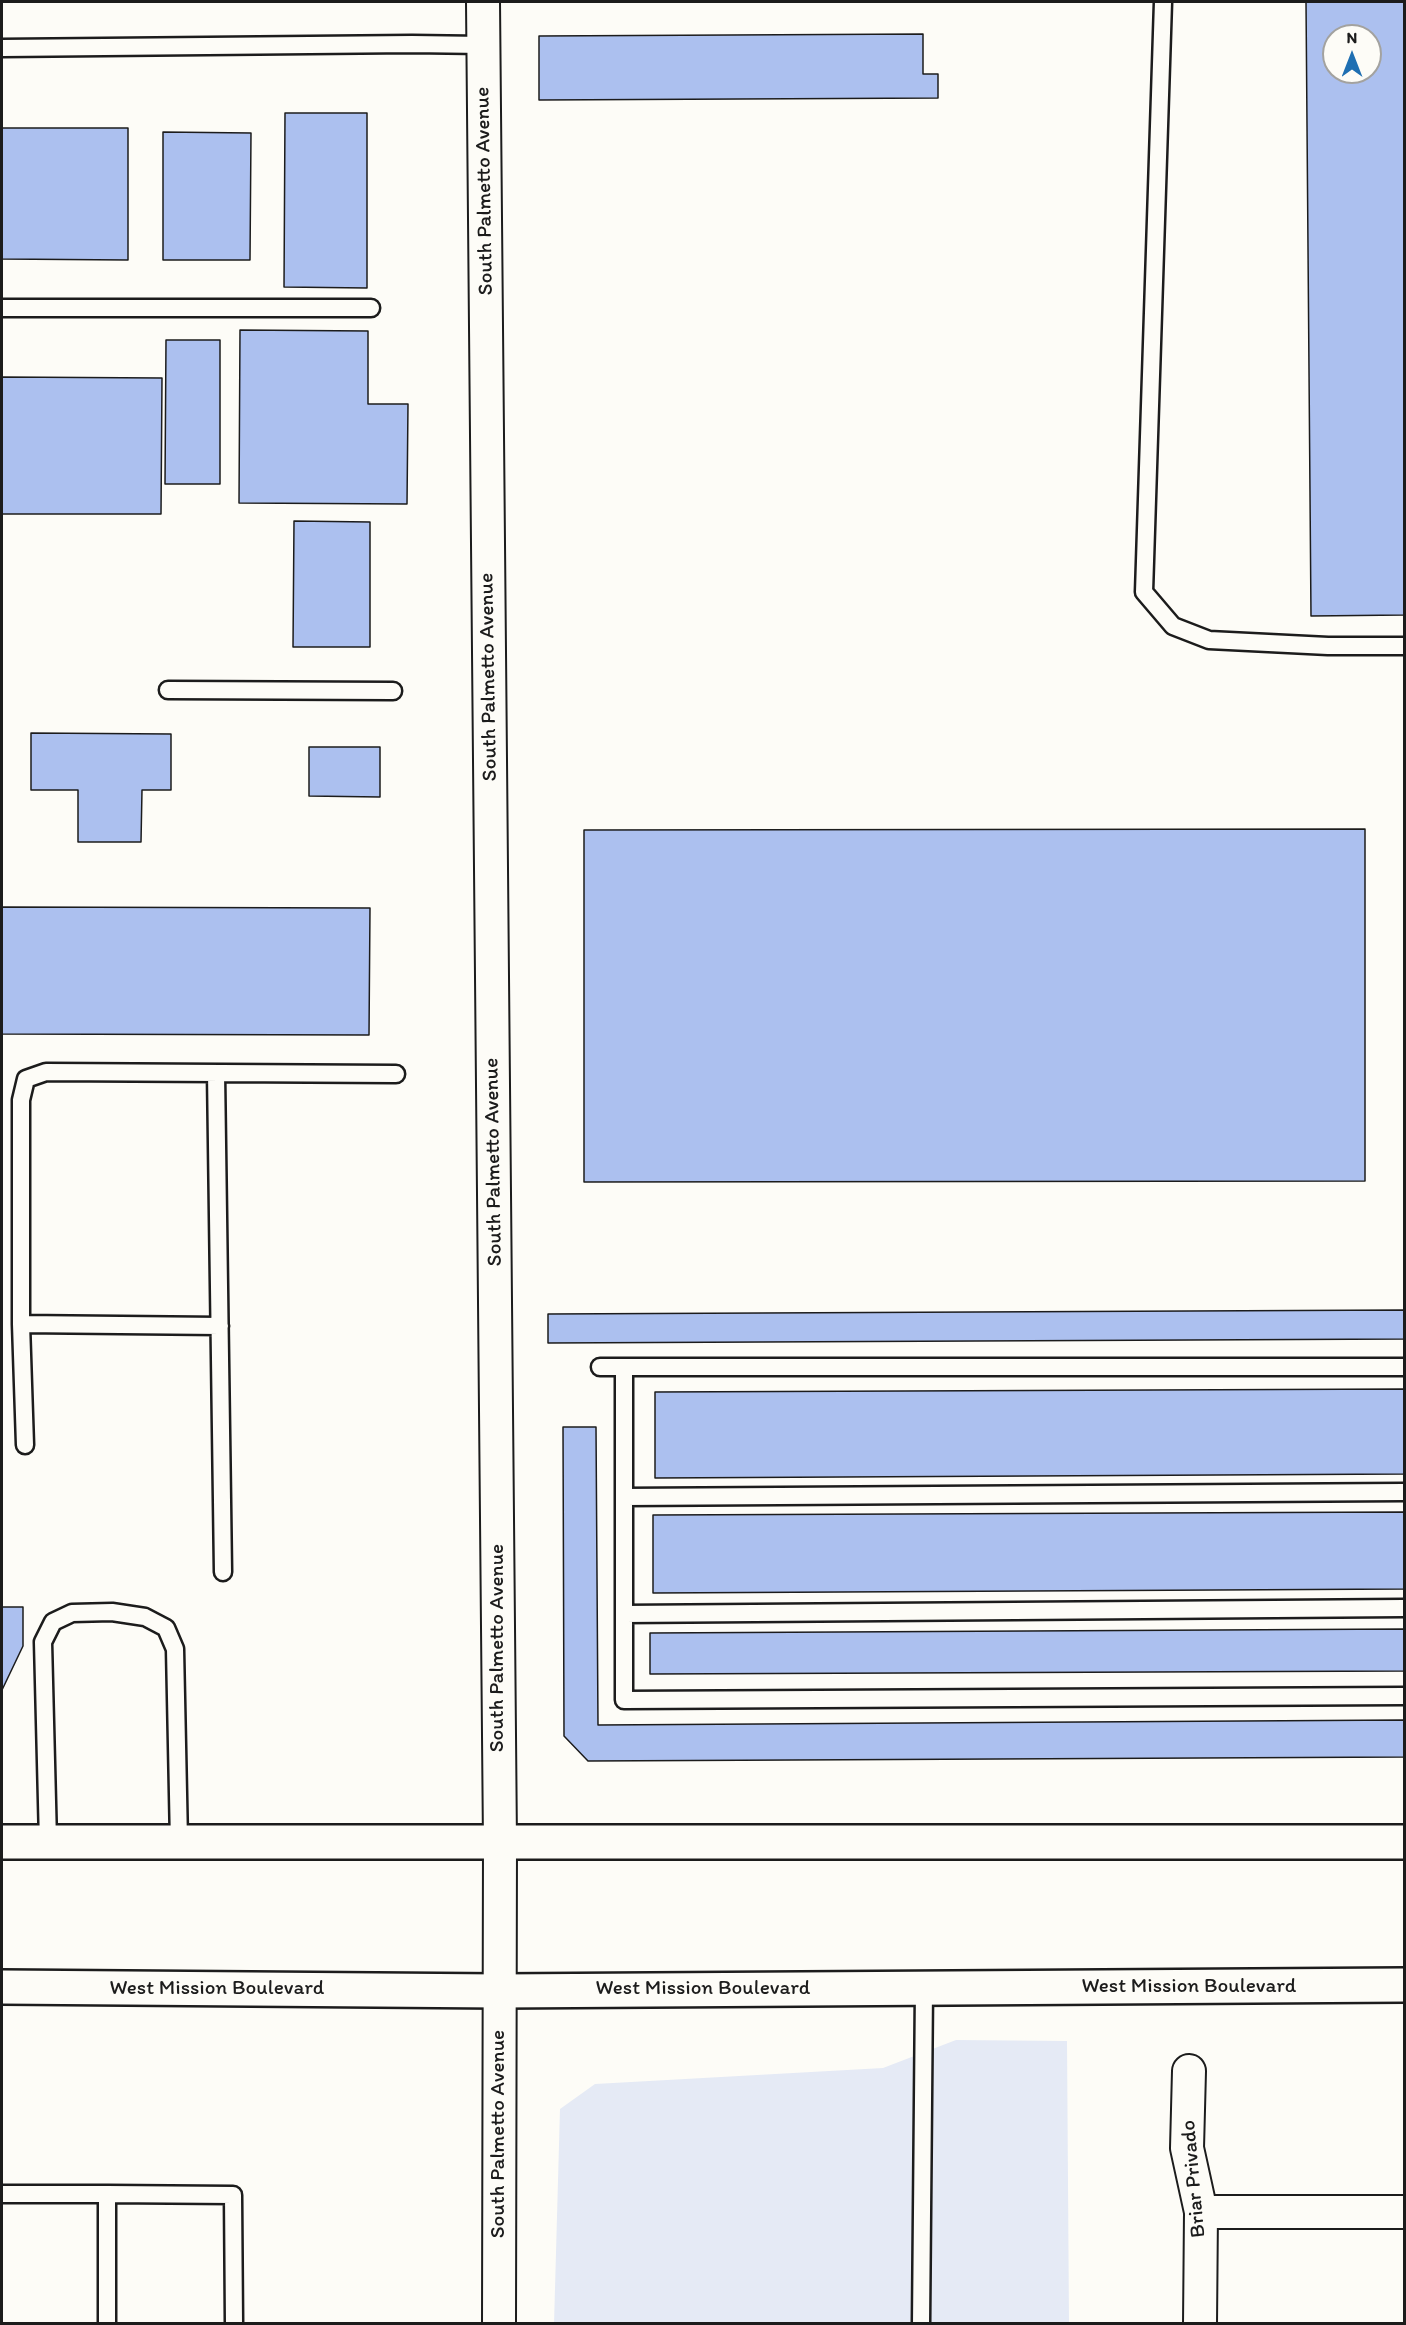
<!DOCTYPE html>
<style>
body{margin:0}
#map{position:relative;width:1406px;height:2325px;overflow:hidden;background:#fdfcf7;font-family:Itim,sans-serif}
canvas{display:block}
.frame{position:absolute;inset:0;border:3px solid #1c1c1c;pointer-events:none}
.north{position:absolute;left:1322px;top:24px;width:60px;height:60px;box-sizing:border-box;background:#fdfcf7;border:2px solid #a3a29f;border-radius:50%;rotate:0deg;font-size:16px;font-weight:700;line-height:24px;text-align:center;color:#1c1c1c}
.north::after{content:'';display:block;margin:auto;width:21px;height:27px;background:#1f6fb2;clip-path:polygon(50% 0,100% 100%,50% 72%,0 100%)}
</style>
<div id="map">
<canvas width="1406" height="2325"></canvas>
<div class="frame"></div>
<div class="north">N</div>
</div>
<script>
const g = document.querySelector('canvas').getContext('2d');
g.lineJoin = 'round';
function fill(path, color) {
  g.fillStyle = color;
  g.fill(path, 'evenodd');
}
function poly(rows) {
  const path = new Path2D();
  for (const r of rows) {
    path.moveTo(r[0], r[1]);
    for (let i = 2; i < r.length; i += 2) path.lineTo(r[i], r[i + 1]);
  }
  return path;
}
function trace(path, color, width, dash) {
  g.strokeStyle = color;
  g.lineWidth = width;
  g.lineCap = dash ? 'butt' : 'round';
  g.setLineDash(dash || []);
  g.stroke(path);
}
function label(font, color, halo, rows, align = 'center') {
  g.font = font + ' Itim,sans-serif';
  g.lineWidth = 4.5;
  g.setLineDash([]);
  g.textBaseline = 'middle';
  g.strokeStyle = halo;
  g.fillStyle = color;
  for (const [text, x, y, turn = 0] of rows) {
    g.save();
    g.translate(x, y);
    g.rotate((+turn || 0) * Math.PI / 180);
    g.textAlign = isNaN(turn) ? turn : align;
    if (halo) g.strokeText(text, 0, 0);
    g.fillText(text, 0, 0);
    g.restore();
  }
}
const built = poly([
 [956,2040,1067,2041,1069,2323,554,2324,560,2109,595,2084,883,2068]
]);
const building = poly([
 [1306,2,1404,2,1404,615,1311,616,1306,2],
 [1334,36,1370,36,1370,72,1334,72,1334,36],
 [923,34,923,74,938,74,938,98,539,100,539,36,923,34],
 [285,113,367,113,367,288,284,287,285,113],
 [2,128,128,128,128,260,2,259,2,128],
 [163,132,251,133,250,260,163,260,163,132],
 [240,330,368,331,368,404,408,404,407,504,239,503,240,330],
 [166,340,220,340,220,484,165,484,166,340],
 [2,377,162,378,161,514,2,514,2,377],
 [294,521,370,522,370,647,293,647,294,521],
 [31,733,171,734,171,790,142,790,141,842,78,842,78,790,31,790,31,733],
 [309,747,380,747,380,797,309,796,309,747],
 [1365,829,1365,1181,584,1182,584,830,1365,829],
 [2,907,370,908,369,1035,2,1034,2,907],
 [1404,1310,1404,1339,548,1343,548,1314,1404,1310],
 [1404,1389,1404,1474,655,1478,655,1392,1404,1389],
 [563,1427,596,1427,598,1725,1404,1720,1404,1757,588,1761,564,1736,563,1427],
 [1404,1512,1404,1589,653,1593,653,1515,1404,1512],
 [2,1607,23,1607,23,1646,2,1690,2,1607],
 [1404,1629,1404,1671,650,1674,650,1633,1404,1629]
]);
const lane = poly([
 [1163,2,1144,592,1173,626,1209,640,1328,646,1404,646],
 [2,48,412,44,483,45],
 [2,308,371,308],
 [168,690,393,691],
 [216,1073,223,1572],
 [21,1324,25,1445],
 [220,1326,21,1324,21,1100,26,1079,46,1072,396,1074],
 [600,1367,1404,1367],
 [624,1367,624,1700,1404,1696],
 [624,1497,1404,1492],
 [624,1614,1404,1608],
 [48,1842,43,1642,53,1622,72,1613,112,1612,145,1617,166,1628,175,1649,179,1842],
 [2,2194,107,2194,107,2324],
 [107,2194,233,2195,234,2324],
 [921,2324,924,1988]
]);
const street = poly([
 [483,2,500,1843,499,2324],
 [1189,2071,1187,2148,1201,2212,1200,2324],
 [1201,2212,1404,2212]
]);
const primary = poly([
 [2,1842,1404,1842],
 [2,1987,500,1991,1404,1985]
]);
const streetNames = [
 ["South Palmetto Avenue",485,191,-91],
 ["South Palmetto Avenue",489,677,-91],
 ["South Palmetto Avenue",494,1162,-91],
 ["South Palmetto Avenue",498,1648,-90],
 ["West Mission Boulevard",1189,1987],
 ["West Mission Boulevard",217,1989],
 ["West Mission Boulevard",703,1989],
 ["South Palmetto Avenue",499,2134,-90],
 ["Briar Privado",1194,2179,-95]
];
fill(built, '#e5eaf5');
fill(building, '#acc0ef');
trace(building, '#1c1c1c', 1.5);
trace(lane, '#1c1c1c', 21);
trace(street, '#1c1c1c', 36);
trace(primary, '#1c1c1c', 38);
trace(lane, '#fdfcf7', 16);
trace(street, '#fdfcf7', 32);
trace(primary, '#fdfcf7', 33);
label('21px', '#1c1c1c', '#fdfcf7', streetNames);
</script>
